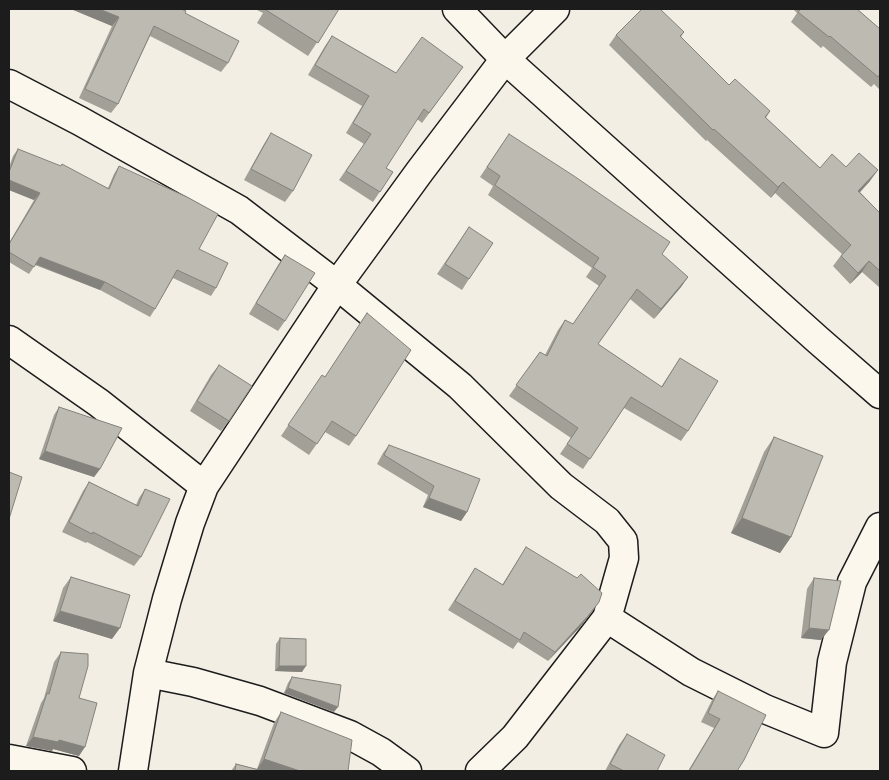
<!DOCTYPE html>
<style>
body{margin:0}
#map{position:relative;width:889px;height:780px;overflow:hidden;background:#f2eee4;font-family:Caveat,sans-serif}
canvas{display:block}
.frame{position:absolute;inset:0;border:10px solid #1c1c1c;pointer-events:none}
</style>
<div id="map">
<canvas width="889" height="780"></canvas>
<div class="frame"></div>
</div>
<script>
const g = document.querySelector('canvas').getContext('2d');
g.lineJoin = 'round';
function poly(rows) {
  const path = new Path2D();
  for (const r of rows) {
    path.moveTo(r[0], r[1]);
    for (let i = 2; i < r.length; i += 2) path.lineTo(r[i], r[i + 1]);
  }
  return path;
}
function trace(path, color, width, dash) {
  g.strokeStyle = color;
  g.lineWidth = width;
  g.lineCap = dash ? 'butt' : 'round';
  g.setLineDash(dash || []);
  g.stroke(path);
}
function fill(path, color) {
  g.fillStyle = color;
  g.fill(path, 'evenodd');
}
const street = poly([
 [457,9,505,59,818,340,880,394],
 [9,84,80,121,239,210,337,285,460,386,561,486,607,521,623,541,624,558,607,618,515,737,480,771],
 [9,340,99,403,204,486],
 [607,618,691,672,765,709,824,733,832,662,852,582,880,527],
 [148,673,193,682,260,701,350,735,381,752,407,771],
 [9,759,72,771],
 [133,771,148,673,167,599,190,523,204,486,337,285,420,171,505,59,555,9]
]);
const wall = poly([
 [71,9,181,9,228,63,221,72,150,36,118,104,111,113,79,98,112,26],
 [255,9,339,9,308,56,257,23,263,13],
 [793,9,857,9,880,29,880,90,874,84,871,87,823,46,821,48,791,22,797,13],
 [684,32,681,37,729,85,770,111,766,118,820,168,846,167,870,181,860,192,880,213,880,288,862,272,850,284,833,266,842,254,775,193,771,198,707,140,706,141,609,45,616,35],
 [332,36,396,73,463,67,422,123,417,119,386,168,393,172,373,202,339,180,364,144,346,133,362,106,308,75,325,46],
 [271,133,293,191,285,202,244,180,264,144],
 [502,144,662,254,688,277,681,287,654,319,630,299,598,344,661,387,680,358,688,431,681,441,624,408,583,469,560,454,571,438,509,396,540,352,545,355,558,330,565,320,573,324,599,286,586,277,592,268,488,195,493,186,480,177],
 [18,149,108,188,114,174,119,166,199,249,216,288,211,296,173,278,155,309,150,317,100,290,35,265,29,274,9,262,9,243,34,200,9,190,9,167,13,156],
 [469,227,469,279,462,290,437,274],
 [285,255,285,321,278,331,249,314,278,265],
 [367,313,356,436,349,446,325,432,309,455,281,436,322,375,325,377],
 [219,365,229,421,221,431,190,411,211,375],
 [59,407,100,469,94,477,39,459,54,415],
 [774,437,791,537,780,553,731,533,764,452],
 [389,445,467,512,461,521,423,507,428,495,377,464,383,453],
 [89,482,136,505,139,498,145,489,141,557,134,566,87,542,86,543,62,532,83,491],
 [526,547,599,602,581,626,548,661,518,642,513,649,448,610,475,568,502,585],
 [71,577,112,639,53,621,63,588],
 [814,578,821,640,801,638,807,589],
 [280,638,302,672,275,671,276,644],
 [61,652,79,698,79,756,53,749,52,751,26,746,41,703,44,698,54,662],
 [292,677,334,712,284,693,288,683],
 [718,691,737,771,688,771,714,728,701,722,712,700],
 [281,712,348,771,231,771,236,764,257,769,274,723],
 [627,734,657,771,605,771,619,745]
]);
const shadedWall = poly([
 [71,9,99,9,119,17,112,26],
 [878,170,870,181,851,202,858,191],
 [9,180,40,193,34,200,9,190],
 [783,182,775,193,771,198,778,187],
 [40,257,105,282,100,290,35,264],
 [869,261,862,272,850,284,858,273],
 [688,277,681,287,654,319,661,309],
 [45,451,100,469,94,477,39,459],
 [429,498,467,512,461,521,423,507],
 [742,518,791,537,780,553,731,533],
 [599,602,581,626,548,661,555,652],
 [60,611,120,628,112,639,53,621],
 [809,628,829,630,821,640,801,638],
 [279,666,306,666,302,672,275,671],
 [288,688,338,707,334,712,284,693],
 [33,737,59,740,85,747,79,756,53,749,52,751,26,746],
 [264,759,300,771,262,771,257,769]
]);
const building = poly([
 [99,9,181,9,186,11,185,13,239,41,228,63,154,26,118,104,85,89,119,17,99,9],
 [267,9,339,9,318,43,266,10,267,9],
 [642,9,660,9,684,32,680,36,729,85,735,79,770,111,765,117,820,168,832,154,846,167,859,153,878,170,858,191,880,213,880,271,869,261,858,273,841,256,851,245,783,182,778,187,714,129,713,130,616,35,642,9],
 [801,9,857,9,880,29,880,74,878,77,830,36,829,37,798,12,801,9],
 [332,36,396,73,422,37,463,67,429,113,424,109,386,168,393,172,380,192,346,171,371,134,353,123,369,96,315,65,332,36],
 [271,133,312,155,293,191,251,169,271,133],
 [509,134,574,176,670,242,662,254,688,277,661,309,637,289,598,344,662,387,680,358,718,381,688,431,631,397,590,459,567,444,578,428,516,385,540,352,547,356,565,320,573,324,606,276,593,267,599,258,495,185,500,176,487,167,509,134],
 [18,149,61,166,62,164,109,189,119,166,187,197,218,214,199,249,228,263,216,288,177,270,155,309,105,282,40,257,34,267,9,252,9,244,40,193,9,180,9,172,18,149],
 [469,227,493,243,469,279,445,264,469,227],
 [285,255,315,273,285,321,256,303,285,255],
 [367,313,411,350,356,436,332,421,317,444,288,425,322,375,325,377,367,313],
 [219,365,252,386,229,421,197,401,219,365],
 [59,407,122,428,100,469,45,451,59,407],
 [774,437,823,456,791,537,742,518,774,437],
 [389,445,480,479,467,512,429,498,434,486,384,455,389,445],
 [9,472,22,477,9,519,9,472],
 [89,482,138,506,145,489,170,499,141,557,93,532,92,534,69,522,89,482],
 [526,547,577,578,581,574,602,593,599,602,588,616,555,652,524,632,520,640,455,601,475,568,503,585,526,547],
 [71,577,130,595,120,628,60,611,71,577],
 [814,578,841,581,829,630,809,628,814,578],
 [280,638,306,639,306,666,279,666,280,638],
 [61,652,88,654,88,666,79,698,97,703,85,747,59,740,58,742,33,737,47,693,49,694,61,652],
 [292,677,341,685,338,707,288,688,292,677],
 [718,691,766,715,744,760,737,771,689,771,720,719,708,713,718,691],
 [281,712,352,740,348,771,300,771,264,759,281,712],
 [627,734,665,755,657,771,624,771,610,764,627,734],
 [236,764,263,771,235,771,236,764]
]);
trace(street, '#1c1c1c', 31);
trace(street, '#fbf7ec', 28);
fill(wall, '#a3a098');
fill(shadedWall, '#84827c');
fill(building, '#bdbab1');
trace(building, '#84827c', 1);
</script>
